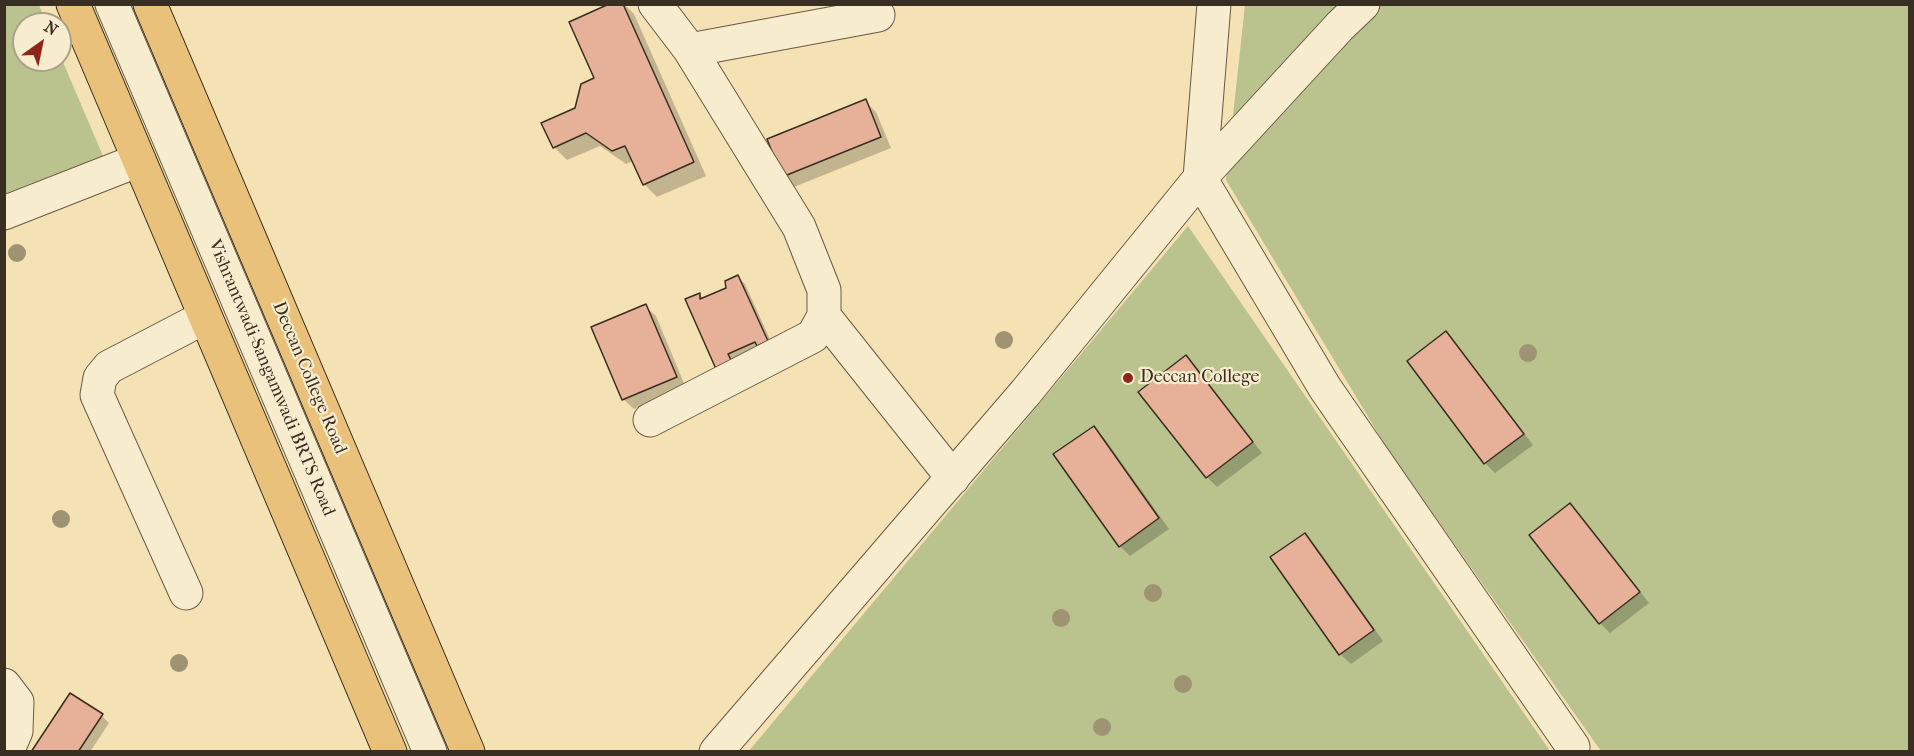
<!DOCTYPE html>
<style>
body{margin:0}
#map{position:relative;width:1914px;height:756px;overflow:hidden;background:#f4e2b4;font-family:"IM FELL French Canon",serif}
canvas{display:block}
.frame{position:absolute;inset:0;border:6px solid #382e21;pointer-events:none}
.north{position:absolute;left:12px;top:12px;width:60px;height:60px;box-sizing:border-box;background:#f8ecce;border:2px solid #aba089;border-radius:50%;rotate:33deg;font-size:16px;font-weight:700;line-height:24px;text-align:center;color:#382e21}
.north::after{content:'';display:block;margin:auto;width:21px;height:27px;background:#8f2418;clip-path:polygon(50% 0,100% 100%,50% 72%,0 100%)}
</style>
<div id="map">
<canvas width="1914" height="756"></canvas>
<div class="frame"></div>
<div class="north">N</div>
</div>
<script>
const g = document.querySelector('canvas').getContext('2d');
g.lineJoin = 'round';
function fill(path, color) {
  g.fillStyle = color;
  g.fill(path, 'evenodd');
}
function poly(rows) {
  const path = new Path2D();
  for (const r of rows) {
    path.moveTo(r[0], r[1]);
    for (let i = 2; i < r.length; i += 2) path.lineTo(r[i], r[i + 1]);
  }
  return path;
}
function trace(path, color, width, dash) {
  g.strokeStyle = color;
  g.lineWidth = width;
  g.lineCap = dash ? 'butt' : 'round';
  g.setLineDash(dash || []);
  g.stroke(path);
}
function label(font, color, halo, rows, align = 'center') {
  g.font = font + ' "IM FELL French Canon",serif';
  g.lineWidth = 4.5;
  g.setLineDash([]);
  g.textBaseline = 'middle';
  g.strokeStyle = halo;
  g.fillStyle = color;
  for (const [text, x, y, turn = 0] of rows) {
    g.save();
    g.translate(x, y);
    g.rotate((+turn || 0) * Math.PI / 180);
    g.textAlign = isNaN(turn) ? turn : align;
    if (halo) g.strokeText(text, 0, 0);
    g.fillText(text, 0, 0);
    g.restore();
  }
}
const green = poly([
 [5,5,39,5,47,24,24,24,24,60,60,60,60,55,106,163,5,205],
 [1245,5,1909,5,1909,751,1601,751,1388,450,1226,180],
 [1188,226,1550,751,748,752]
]);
const shadow = poly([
 [613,4,624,4,634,14,706,176,657,197,644,184,633,161,626,164,600,146,567,160,554,147,596,78],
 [865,101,876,112,891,148,794,187,783,176],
 [738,277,745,284,774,348,725,375,687,300,699,294,704,299,728,289],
 [645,306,656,316,686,388,634,409,623,399],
 [1446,333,1456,344,1533,445,1495,473,1485,463],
 [1186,357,1196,368,1262,453,1217,487,1207,477],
 [1094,427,1104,438,1169,529,1130,556,1120,546],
 [1570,505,1580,515,1649,603,1610,633,1600,623],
 [1305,535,1315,545,1383,641,1351,664,1340,654],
 [102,716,109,723,90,752,33,752]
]);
const building = poly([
 [609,4,623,4,694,162,643,185,625,146,612,151,586,133,553,148,541,123,575,108,581,84,594,78,569,22,609,4],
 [866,99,881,137,782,177,767,139,866,99],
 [738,275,768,341,757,346,755,342,728,354,732,362,716,369,685,299,700,293,700,299,726,288,725,281,738,275],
 [646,304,677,377,622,400,591,327,646,304],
 [1446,331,1524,434,1484,464,1407,361,1446,331],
 [1186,355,1253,442,1206,478,1138,392,1186,355],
 [1094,426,1159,518,1119,547,1053,454,1094,426],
 [1570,503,1640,592,1599,624,1529,535,1570,503],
 [1305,533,1374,630,1339,655,1270,557,1305,533],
 [70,693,103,714,78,752,31,752,70,693]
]);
const minor = poly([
 [112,4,430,752],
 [655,4,690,50,878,15],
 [1363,4,1340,26,1200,178,1325,388,1573,747],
 [4,213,139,160],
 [824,316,953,478],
 [650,420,813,336,824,316,824,290,799,227,690,50],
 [186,593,97,395,100,378,109,367,205,317],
 [4,685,17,702,16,731,7,752],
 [716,752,1026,392,1200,178,1214,4]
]);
const major = poly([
 [73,4,390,752],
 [150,4,468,752]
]);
const trees = [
 [17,253],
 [1004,340],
 [1528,353],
 [61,519],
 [1153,593],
 [1061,618],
 [179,663],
 [1183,684],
 [1102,727]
];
const markers = [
 [1128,378,6,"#8f2418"]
];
const streetNames = [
 ["Vishrantwadi-Sangamwadi BRTS Road",271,378,67],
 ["Deccan College Road",309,378,67]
];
const poiNames = [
 ["Deccan College",1140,378]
];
fill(green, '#bac38e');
fill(shadow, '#0003');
fill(building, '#e7b098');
trace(building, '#382e21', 1.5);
trace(minor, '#675b46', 35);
trace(major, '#382e21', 35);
trace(minor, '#f8ecce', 33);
trace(major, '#eac17a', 33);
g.fillStyle = '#9e9372';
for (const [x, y] of trees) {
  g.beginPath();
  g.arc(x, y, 9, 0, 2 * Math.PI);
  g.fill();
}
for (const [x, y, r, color] of markers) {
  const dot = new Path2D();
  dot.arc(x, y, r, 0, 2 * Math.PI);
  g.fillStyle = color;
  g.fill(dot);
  trace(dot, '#f8ecce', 2);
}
label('18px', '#382e21', '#f8ecce', streetNames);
label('18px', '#382e21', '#f8ecce', poiNames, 'left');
</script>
